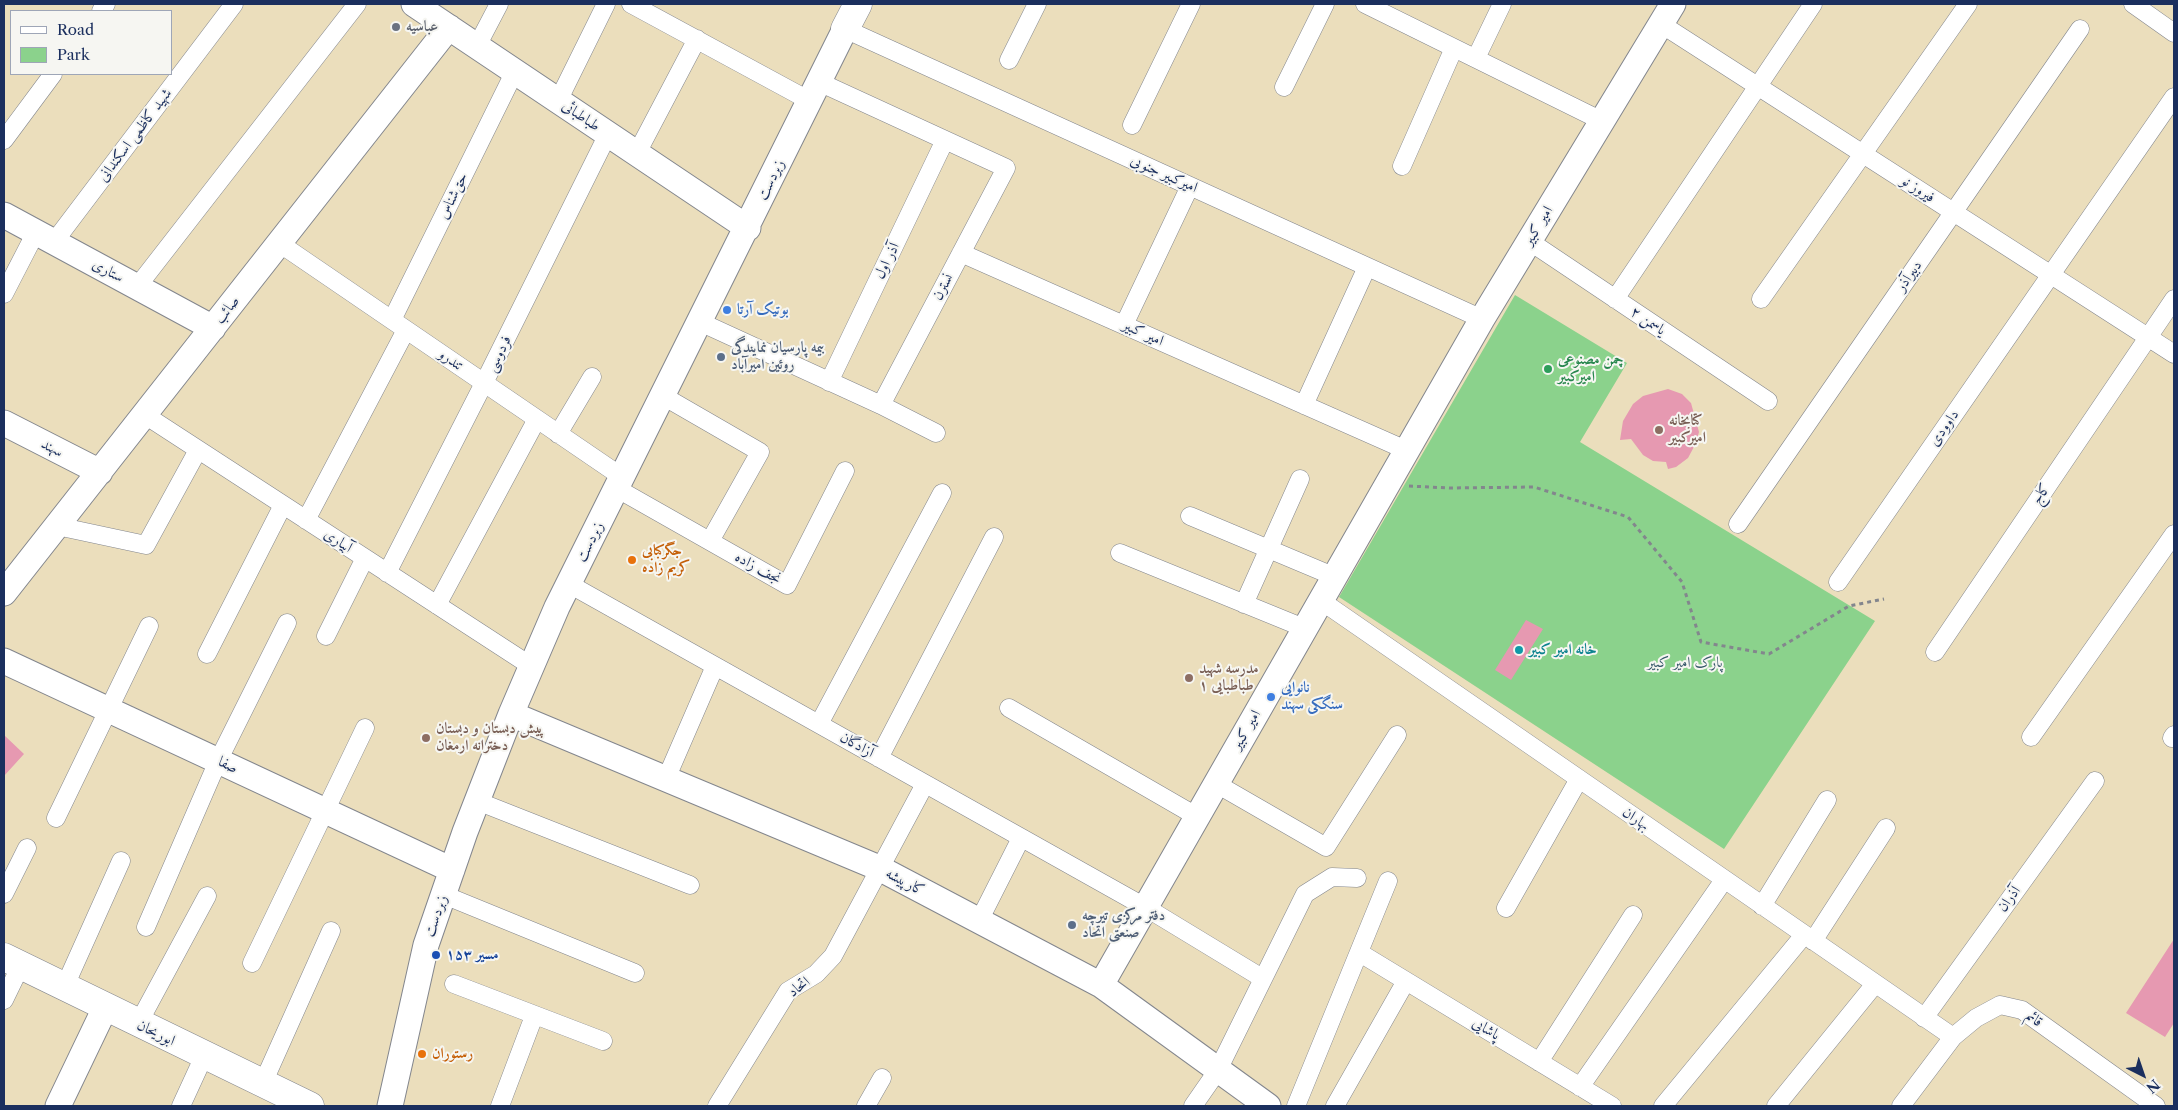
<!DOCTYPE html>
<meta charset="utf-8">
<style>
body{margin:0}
#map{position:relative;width:2178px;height:1110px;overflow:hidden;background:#ebdebc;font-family:"Libre Caslon Text",serif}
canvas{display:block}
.frame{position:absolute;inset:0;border:5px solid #1b2f5e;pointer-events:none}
.legend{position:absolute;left:10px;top:10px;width:162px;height:65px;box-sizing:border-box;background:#f6f6f2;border:1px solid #9ea6b7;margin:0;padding:6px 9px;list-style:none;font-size:15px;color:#1b2f5e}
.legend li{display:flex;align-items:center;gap:10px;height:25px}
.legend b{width:25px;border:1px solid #9ea6b7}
.north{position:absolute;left:2118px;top:1050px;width:50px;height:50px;-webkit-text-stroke:4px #f6f6f2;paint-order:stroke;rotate:139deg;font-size:14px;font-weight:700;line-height:20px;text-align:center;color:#1b2f5e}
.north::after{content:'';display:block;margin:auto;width:18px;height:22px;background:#1b2f5e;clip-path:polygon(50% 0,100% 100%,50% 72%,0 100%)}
</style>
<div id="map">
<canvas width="2178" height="1110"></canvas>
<div class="frame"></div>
<ul class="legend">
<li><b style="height:6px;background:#fff"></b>Road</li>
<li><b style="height:14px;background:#8bd28c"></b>Park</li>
</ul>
<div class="north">N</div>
</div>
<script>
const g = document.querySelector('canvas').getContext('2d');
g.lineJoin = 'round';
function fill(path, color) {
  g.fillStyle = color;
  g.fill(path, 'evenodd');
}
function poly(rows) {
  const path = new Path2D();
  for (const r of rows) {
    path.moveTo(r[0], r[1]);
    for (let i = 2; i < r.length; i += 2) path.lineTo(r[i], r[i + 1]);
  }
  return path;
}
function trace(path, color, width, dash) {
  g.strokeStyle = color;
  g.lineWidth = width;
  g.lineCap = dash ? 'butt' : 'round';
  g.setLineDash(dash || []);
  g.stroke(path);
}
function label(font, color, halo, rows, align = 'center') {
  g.font = font + ' "Libre Caslon Text",Amiri,serif';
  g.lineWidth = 4;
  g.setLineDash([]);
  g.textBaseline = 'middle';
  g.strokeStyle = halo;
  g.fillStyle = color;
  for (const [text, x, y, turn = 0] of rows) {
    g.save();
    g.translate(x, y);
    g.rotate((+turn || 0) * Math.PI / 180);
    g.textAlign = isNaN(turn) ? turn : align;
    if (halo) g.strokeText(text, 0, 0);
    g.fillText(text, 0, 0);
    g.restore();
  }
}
const green = poly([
 [1515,295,1627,363,1580,442,1875,621,1724,849,1339,597]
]);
const building = poly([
 [1668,389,1682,394,1691,403,1699,432,1696,443,1688,458,1676,467,1668,469,1666,462,1653,461,1643,455,1631,439,1620,440,1623,421,1633,404,1643,396],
 [1526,620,1543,629,1511,680,1495,670],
 [4,735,24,754,4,776],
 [2174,939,2174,1023,2165,1037,2126,1013]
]);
const path = poly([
 [1409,486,1449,488,1534,487,1628,517,1682,582,1701,642,1769,654,1849,606,1884,599]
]);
const street = poly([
 [631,4,810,101],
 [1365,4,1602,121],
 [2133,4,2174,33],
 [101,11,106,4],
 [1661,24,2174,354],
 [845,29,1482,319],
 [477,46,499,4],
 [1476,58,1502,4],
 [1009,60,1037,4],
 [819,82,1006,168,881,405],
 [1284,87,1325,4],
 [558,101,606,4],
 [1132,125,1191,4],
 [4,140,53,74],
 [637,153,697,39],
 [1402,166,1454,48],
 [1529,241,1768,401],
 [54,242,234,4],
 [279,243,622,477],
 [961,253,1406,450],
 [137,287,357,4],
 [4,294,36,232],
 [1615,299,1813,4],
 [1761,299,1968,4],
 [392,320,515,71],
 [700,322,881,405,936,433],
 [1124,325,1190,186],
 [829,382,945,140],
 [663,396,760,452,710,541],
 [1304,405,1367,267],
 [145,415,531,666],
 [558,434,592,377],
 [616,488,787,585,845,471],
 [1190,516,1333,576],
 [306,520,406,330],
 [1738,524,2080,29],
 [57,526,146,545,198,450],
 [1120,553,1304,628],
 [387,573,484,383,608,134],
 [1838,582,2174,97],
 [569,584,1145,907,1262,978],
 [1320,600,1953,1037],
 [1244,604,1300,479],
 [437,605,537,419],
 [326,636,365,558],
 [1935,652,2174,299],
 [207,654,283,505],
 [1009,708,1196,816],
 [819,724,942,493],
 [2031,737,2174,534],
 [2172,738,2174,735],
 [879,758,994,537],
 [666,779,715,666],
 [1215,783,1326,847,1397,735],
 [477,801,690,885],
 [56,818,149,626],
 [4,894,27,848],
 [444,895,635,973],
 [1762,906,1827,800],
 [1506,908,1579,779],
 [979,921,1021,838],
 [146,927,218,761,287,623],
 [1813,941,1886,828],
 [1360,953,1612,1106],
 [252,963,365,728],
 [454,984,603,1041],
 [64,988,121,861],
 [4,1000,21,965],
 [1924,1018,2095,781],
 [138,1024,207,896],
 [1539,1062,1633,915],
 [263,1083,331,931],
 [1580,1087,1724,880],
 [181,1106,204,1056],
 [500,1106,534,1016],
 [717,1106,788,991,816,974,833,956,925,784],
 [866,1106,882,1078],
 [1193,1106,1218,1070,1305,894,1332,877,1357,878],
 [1296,1106,1388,881],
 [1335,1106,1406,981],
 [1663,1106,1804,935],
 [1776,1106,1875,984],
 [1901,1106,1953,1037,1976,1018,2000,1005,2022,1010,2156,1106]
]);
const secondary = poly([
 [414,4,748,228],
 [4,215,213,328],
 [4,423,100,472],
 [4,593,449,27],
 [4,661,452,870],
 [511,714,879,868,1101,985,1268,1106],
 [1101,985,1482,319,1673,4],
 [58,1106,105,1008],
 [390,1106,426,945,465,832,511,714,557,607,845,29]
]);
const primary = poly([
 [845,29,858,4],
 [4,957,310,1106]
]);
const markers = [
 [396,27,5,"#6b7280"],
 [727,310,5,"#3f7fe0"],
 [721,357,5,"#5c6f8a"],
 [1548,369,5,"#2e9e5b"],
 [1659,430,5,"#8d6e63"],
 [632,560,5,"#e8710a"],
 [1519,650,5,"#0f9aa8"],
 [1189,678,5,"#8d6e63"],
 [1271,697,5,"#3f7fe0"],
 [426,738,5,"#8d6e63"],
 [1072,925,5,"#5c6f8a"],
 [436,955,5,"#1a4fb4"],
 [422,1054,5,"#e8710a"]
];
const worshipNames = [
 ["عباسیه",406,27]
];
const streetNames = [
 ["طباطبائی",581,116,34],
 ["شهید کاظمی اسکندانی",135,135,-53],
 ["امیرکبیر جنوبی",1164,174,24],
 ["زبردست",771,180,-64],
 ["فیروز نو",1918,189,33],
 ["حق‌شناس",453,196,-64],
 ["امیر کبیر",1538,226,-59],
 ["آذر اول",887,261,-64],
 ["ستاری",108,271,28],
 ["دبیرآذر",1909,276,-55],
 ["نسترن",943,287,-62],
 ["صائب",227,310,-52],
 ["یاسمن ۲",1648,321,34],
 ["امیر کبیر",1143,333,24],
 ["فردوسی",499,354,-64],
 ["تندرو",451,360,34],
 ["داوودی",1944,428,-55],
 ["سهند",52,448,27],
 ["کاج",2041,494,-56],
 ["آبیاری",338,541,33],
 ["زبردست",590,542,-63],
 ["نجف زاده",758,568,29],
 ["امیر کبیر",1246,730,-60],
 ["آزادگان",857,745,29],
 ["صفا",228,765,25],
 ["بهاران",1636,819,35],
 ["کارپیشه",905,882,28],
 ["آذران",2009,899,-54],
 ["زبردست",436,916,-71],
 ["اتحاد",799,987,-37],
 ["قائم",2034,1019,35],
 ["پاشایی",1486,1029,31],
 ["ابوریحان",156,1033,26]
];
const shopNames = [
 ["بوتیک آرتا",737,310],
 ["نانوایی",1281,688],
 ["سنگکی سهند",1281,705]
];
const serviceNames = [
 ["بیمه پارسیان نمایندگی",731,348],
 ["روئین امیرآباد",731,365],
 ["دفتر مرکزی تیرچه",1082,916],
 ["صنعتی اتحاد",1082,933]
];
const leisureNames = [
 ["چمن مصنوعی",1558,360],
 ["امیرکبیر",1558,377]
];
const educationNames = [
 ["کتابخانه",1669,421],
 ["امیرکبیر",1669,438],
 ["مدرسه شهید",1199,669],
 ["طباطبایی ۱",1199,686],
 ["پیش دبستان و دبستان",436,729],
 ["دخترانه ارمغان",436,746]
];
const foodNames = [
 ["جگرکبابی",642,551],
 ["کریم زاده",642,568],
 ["رستوران",432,1054]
];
const cultureNames = [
 ["خانه امیر کبیر",1529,650]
];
const parkNames = [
 ["پارک امیر کبیر",1685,663]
];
const transitNames = [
 ["مسیر ۱۵۳",446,955]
];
fill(green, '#8bd28c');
fill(building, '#e699b1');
trace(street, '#83868d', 19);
trace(secondary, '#83868d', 27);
trace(primary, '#83868d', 29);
trace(path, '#83868d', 3, [4, 4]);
trace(street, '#fff', 18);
trace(secondary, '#fff', 25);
trace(primary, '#fff', 28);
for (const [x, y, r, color] of markers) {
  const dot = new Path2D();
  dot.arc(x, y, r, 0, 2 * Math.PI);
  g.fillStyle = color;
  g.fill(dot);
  trace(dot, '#f6f6f2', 2);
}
label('bold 15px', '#5b616d', '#f6f6f2', worshipNames, 'left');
label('15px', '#1b2f5e', '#f6f6f2', streetNames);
label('bold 15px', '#366cbe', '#f6f6f2', shopNames, 'left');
label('bold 15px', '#4e5e75', '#f6f6f2', serviceNames, 'left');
label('bold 15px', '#27864d', '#f6f6f2', leisureNames, 'left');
label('bold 15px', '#785e54', '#f6f6f2', educationNames, 'left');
label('bold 15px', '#c56008', '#f6f6f2', foodNames, 'left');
label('bold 15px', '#0d838f', '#f6f6f2', cultureNames, 'left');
label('15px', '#37586a', '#f6f6f2', parkNames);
label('bold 15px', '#164399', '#f6f6f2', transitNames, 'left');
</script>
